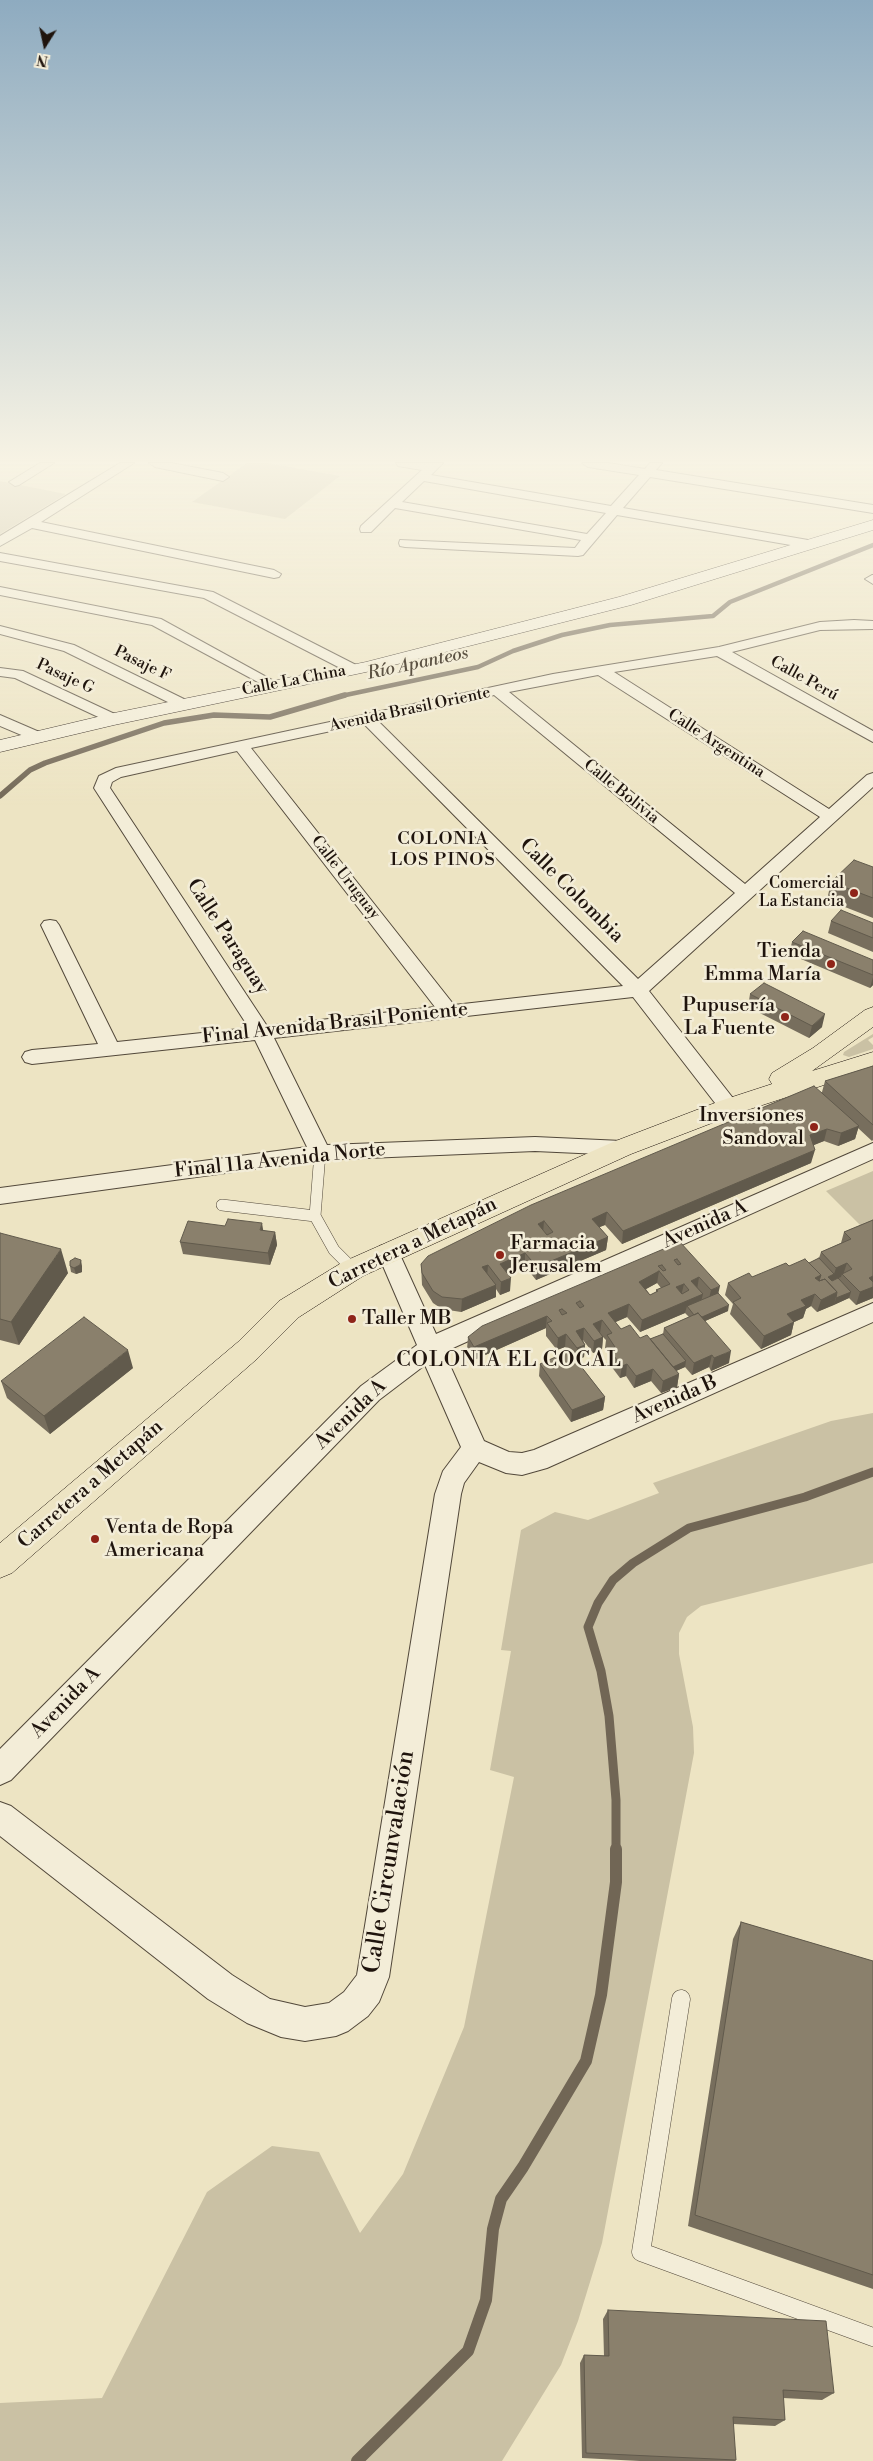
<!DOCTYPE html>
<meta charset="utf-8">
<style>
body{margin:0}
#map{position:relative;width:873px;height:2461px;overflow:hidden;background:#ede4c3;font-family:"Libre Bodoni",serif}
canvas{display:block}
.north{position:absolute;left:20px;top:20px;width:50px;height:50px;-webkit-text-stroke:4px #f3edd8;paint-order:stroke;rotate:190deg;font-size:14px;font-weight:700;line-height:20px;text-align:center;color:#1f140d}
.north::after{content:'';display:block;margin:auto;width:18px;height:22px;background:#1f140d;clip-path:polygon(50% 0,100% 100%,50% 72%,0 100%)}
</style>
<div id="map">
<canvas width="873" height="2461"></canvas>
<div class="north">N</div>
</div>
<script>
const g = document.querySelector('canvas').getContext('2d');
g.lineJoin = 'round';
function fill(path, color) {
  g.fillStyle = color;
  g.fill(path, 'evenodd');
}
function poly(rows) {
  const path = new Path2D();
  for (const r of rows) {
    path.moveTo(r[0], r[1]);
    for (let i = 2; i < r.length; i += 2) path.lineTo(r[i], r[i + 1]);
  }
  return path;
}
function trace(path, color, width, dash) {
  g.strokeStyle = color;
  g.lineWidth = width;
  g.lineCap = dash ? 'butt' : 'round';
  g.setLineDash(dash || []);
  g.stroke(path);
}
function label(font, color, halo, rows, align = 'center') {
  g.font = font + ' "Libre Bodoni",serif';
  g.lineWidth = 5;
  g.setLineDash([]);
  g.textBaseline = 'middle';
  g.strokeStyle = halo;
  g.fillStyle = color;
  for (const [text, x, y, turn = 0] of rows) {
    g.save();
    g.translate(x, y);
    g.rotate((+turn || 0) * Math.PI / 180);
    g.textAlign = isNaN(turn) ? turn : align;
    if (halo) g.strokeText(text, 0, 0);
    g.fillText(text, 0, 0);
    g.restore();
  }
}
const green = poly([
 [247,463,267,463,340,476,285,519,192,502],
 [0,481,66,494,0,534],
 [873,1034,873,1037,868,1040,873,1045,873,1049,849,1057,843,1055,844,1052],
 [873,1171,873,1231,868,1233,826,1191],
 [873,1413,873,1563,701,1606,687,1617,679,1633,679,1654,693,1727,694,1753,602,2243,578,2321,561,2365,502,2461,0,2461,0,2403,102,2398,207,2192,272,2146,319,2152,360,2233,403,2174,464,2027,514,1777,490,1770,511,1651,501,1650,521,1530,555,1512,588,1520,659,1493,653,1483,831,1421]
]);
const streamFar3 = poly([
 [341,696,478,667,513,651,562,635,610,625,713,616,730,602,873,545]
]);
const streamFar2 = poly([
 [0,796,30,770,45,763,164,723,214,715,270,717,345,695]
]);
const streamFar1 = poly([
 [616,1850,616,1800,609,1716,601,1671,588,1627,598,1603,613,1580,633,1563,689,1528,805,1497,873,1472]
]);
const stream = poly([
 [357,2461,468,2351,486,2300,493,2229,501,2199,523,2167,586,2061,601,1995,616,1882,616,1849]
]);
const laneFar1 = poly([
 [320,1153,315,1216,334,1250,353,1269],
 [222,1205,315,1216]
]);
const lane = poly([
 [681,1999,641,2252,873,2337]
]);
const street = poly([
 [40,463,54,463,19,485,15,486,9,482,40,463],
 [120,463,134,463,41,522,274,570,281,574,279,577,274,578,32,528,0,546,0,536,120,463],
 [149,463,171,463,223,473,229,477,223,481,155,467,149,463],
 [396,463,443,463,431,475,611,506,639,475,588,467,582,463,608,463,645,469,650,463,662,463,656,470,873,505,873,513,650,477,623,508,808,540,814,544,808,548,617,515,583,555,578,556,405,547,400,546,399,543,400,540,575,548,581,540,395,508,371,532,361,532,360,529,361,526,422,470,398,466,396,463],
 [424,481,606,513,587,534,402,502,424,481],
 [0,553,213,592,358,666,360,669,353,673,348,672,204,598,0,561,0,553],
 [872,575,873,575,873,584,865,579,872,575],
 [0,587,161,619,281,685,274,689,269,688,152,625,0,595,0,587],
 [854,620,873,621,873,629,820,630,732,652,873,731,873,742,717,656,614,672,829,809,867,775,873,773,873,787,649,991,736,1102,739,1107,736,1112,729,1114,722,1112,633,997,274,1038,327,1145,535,1137,622,1141,630,1143,633,1148,630,1153,622,1155,535,1151,320,1160,0,1204,0,1188,307,1147,255,1040,32,1064,25,1062,22,1057,25,1052,32,1050,98,1044,41,925,44,921,50,920,56,921,59,925,117,1042,249,1028,94,788,99,776,116,768,553,674,719,647,820,622,854,620],
 [598,675,820,817,745,884,509,692,598,675],
 [494,695,735,893,638,979,378,721,494,695],
 [364,724,623,986,454,1005,251,748,364,724],
 [237,751,435,1007,267,1026,110,788,112,782,121,777,237,751],
 [0,626,74,645,188,701,191,704,188,707,178,707,64,651,0,634,0,626],
 [0,668,23,671,119,716,122,719,119,722,109,722,15,678,0,676,0,668],
 [0,715,44,734,46,737,38,742,0,726,0,715],
 [873,1143,873,1159,444,1352,484,1441,509,1452,522,1453,534,1450,873,1303,873,1322,547,1468,522,1475,506,1473,479,1462,464,1483,461,1494,389,1977,379,2002,368,2016,348,2031,336,2036,305,2041,281,2037,247,2023,208,1999,0,1836,0,1802,11,1806,232,1975,270,1999,305,2007,329,2003,344,1992,357,1975,435,1494,443,1471,461,1447,425,1365,379,1400,11,1780,0,1785,0,1749,361,1386,417,1345,377,1252,380,1246,388,1244,396,1246,436,1334,873,1143]
]);
const secondary = poly([
 [873,520,873,530,631,605,366,672,114,725,0,752,0,740,114,713,366,662,619,597,873,520]
]);
const primary = poly([
 [873,1007,873,1027,812,1071,873,1052,873,1069,738,1113,631,1154,363,1276,299,1317,258,1358,12,1573,0,1578,0,1543,238,1342,279,1301,343,1262,613,1142,720,1101,772,1084,769,1079,772,1073,813,1048,865,1010,873,1007]
]);
const wall = poly([
 [873,867,873,918,827,900,831,882],
 [831,921,873,923,873,952,828,933],
 [792,942,873,960,873,985,870,988,789,954],
 [750,994,822,1027,809,1038,748,1007],
 [873,1066,873,1140,872,1141,858,1128,855,1139,838,1146,824,1141,813,1145,811,1163,622,1244,605,1225,599,1227,608,1237,606,1250,536,1280,525,1266,507,1273,510,1291,500,1295,496,1289,496,1297,461,1312,442,1309,433,1303,422,1285,421,1264,822,1092,825,1081],
 [873,1220,873,1298,856,1305,849,1298,817,1312,811,1306,806,1309,803,1318,794,1322,791,1335,761,1349,730,1314,733,1304,725,1295,728,1283,752,1277,789,1266,809,1263,819,1258,821,1252,841,1243,844,1232],
 [263,1231,275,1232,277,1245,270,1265,183,1254,180,1242],
 [0,1233,68,1273,19,1345,0,1340],
 [680,1242,718,1293,728,1311,705,1321,729,1363,711,1371,709,1367,692,1375,685,1367,676,1371,679,1374,677,1387,661,1393,651,1381,634,1388,626,1376,620,1378,608,1362,609,1353,605,1348,606,1340,603,1337,602,1349,593,1353,583,1340,585,1345,584,1357,576,1360,605,1397,603,1410,571,1422,539,1376,540,1364,569,1352,565,1347,557,1350,546,1336,546,1328,474,1360,467,1349,468,1337],
 [657,1283,661,1288,656,1290,656,1292,650,1295,646,1289],
 [685,1313,689,1317,664,1328,663,1334,650,1339,640,1338,621,1329,615,1322,627,1317,640,1332],
 [70,1266,82,1266,82,1272,76,1274,71,1272],
 [133,1368,50,1434,7,1398,1,1381],
 [741,1922,873,1961,873,2289,688,2226,733,1939],
 [608,2310,834,2393,822,2400,783,2398,785,2420,775,2426,733,2424,736,2460,735,2461,640,2461,582,2458,580,2363,584,2355,604,2356,603,2319]
]);
const shadedWall = poly([
 [873,977,873,985,870,988],
 [825,1014,822,1027,809,1038,812,1026],
 [859,1126,855,1139,838,1146,841,1133],
 [827,1129,824,1141,807,1148,810,1135],
 [815,1150,811,1163,622,1244,623,1231],
 [607,1212,605,1225,590,1231,592,1219],
 [544,1221,543,1234,538,1224],
 [262,1223,264,1235,260,1230],
 [275,1232,277,1245,270,1265,268,1253],
 [608,1237,606,1250,536,1280,537,1267],
 [61,1249,68,1273,19,1345,11,1322],
 [525,1253,525,1266,499,1277,500,1264],
 [81,1260,82,1266,82,1272,76,1274,74,1268],
 [847,1263,843,1275,842,1274,841,1277,826,1283,828,1277,834,1274,836,1268],
 [488,1265,487,1277,482,1267],
 [659,1271,657,1283,637,1294,639,1282],
 [821,1275,817,1287,815,1278],
 [873,1276,873,1298,856,1305,860,1292,869,1278],
 [699,1277,697,1290,691,1281],
 [511,1278,510,1291,500,1295,501,1282],
 [684,1284,681,1296,676,1287],
 [496,1285,496,1297,461,1312,462,1299],
 [720,1286,717,1299,708,1303,711,1290],
 [837,1292,834,1305,817,1312,821,1300],
 [851,1292,849,1298,834,1305,836,1298],
 [703,1294,700,1306,687,1306,685,1313,640,1332,642,1320],
 [815,1294,811,1306,806,1309,803,1318,783,1327,787,1314,801,1300],
 [629,1304,627,1317,607,1326,608,1313],
 [729,1305,728,1311,696,1325,697,1319],
 [547,1316,546,1328,474,1360,474,1347],
 [602,1320,600,1333,593,1324],
 [794,1322,791,1335,761,1349,764,1336],
 [584,1328,583,1340,574,1344,576,1331],
 [566,1334,565,1347,557,1350,558,1338],
 [603,1337,602,1349,593,1353,594,1341],
 [585,1345,584,1357,576,1360,577,1348],
 [128,1350,133,1368,50,1434,44,1416],
 [731,1351,729,1363,711,1371,714,1358],
 [712,1355,709,1367,692,1375,694,1363],
 [686,1361,685,1367,667,1375,668,1369],
 [627,1364,626,1376,620,1378,622,1366],
 [653,1369,651,1381,634,1388,636,1376],
 [679,1374,677,1387,661,1393,663,1381],
 [605,1397,603,1410,571,1422,572,1410]
]);
const building = poly([
 [854,860,873,867,873,898,831,882,854,860],
 [841,910,873,923,873,938,831,921,841,910],
 [803,931,873,960,873,975,792,942,803,931],
 [764,983,825,1014,812,1026,750,994,764,983],
 [873,1066,873,1125,825,1081,873,1066],
 [814,1086,859,1126,841,1133,827,1129,810,1135,815,1150,623,1231,607,1212,592,1219,608,1237,537,1267,525,1253,500,1264,511,1278,501,1282,488,1265,482,1267,496,1285,462,1299,442,1297,433,1291,422,1273,421,1264,428,1256,531,1205,814,1086],
 [544,1221,553,1232,547,1235,538,1224,544,1221],
 [228,1219,262,1223,260,1230,275,1232,268,1253,180,1242,188,1221,225,1226,228,1219],
 [873,1220,873,1276,869,1278,873,1282,873,1287,860,1292,842,1274,852,1269,847,1263,836,1268,821,1252,851,1239,844,1232,873,1220],
 [0,1233,61,1249,11,1322,0,1319,0,1233],
 [680,1242,720,1286,711,1290,699,1277,691,1281,703,1294,642,1320,629,1304,608,1313,621,1329,630,1325,640,1338,647,1335,679,1374,663,1381,653,1369,636,1376,627,1364,622,1366,609,1350,615,1347,607,1335,612,1333,602,1320,593,1324,603,1337,594,1341,584,1328,576,1331,585,1345,577,1348,566,1334,558,1338,547,1323,552,1321,547,1316,474,1347,468,1337,482,1326,680,1242],
 [677,1259,681,1264,678,1265,674,1260,677,1259],
 [662,1265,666,1270,663,1271,658,1266,662,1265],
 [659,1271,670,1284,656,1290,658,1291,650,1295,639,1282,659,1271],
 [684,1284,689,1290,682,1294,676,1287,684,1284],
 [580,1301,584,1306,580,1308,576,1303,580,1301],
 [562,1309,567,1313,562,1315,559,1310,562,1309],
 [75,1258,81,1260,80,1265,74,1268,70,1266,70,1261,75,1258],
 [819,1258,834,1274,828,1277,832,1281,838,1278,851,1292,836,1298,837,1292,825,1279,819,1281,821,1275,809,1263,819,1258],
 [805,1259,821,1275,815,1278,819,1281,825,1279,837,1292,821,1300,815,1294,801,1300,806,1306,787,1314,794,1322,764,1336,733,1302,741,1298,728,1283,749,1273,752,1277,786,1263,789,1266,805,1259],
 [718,1293,729,1305,702,1317,698,1313,694,1315,687,1306,718,1293],
 [698,1313,731,1351,714,1358,712,1355,694,1363,664,1328,698,1313],
 [84,1317,128,1350,44,1416,1,1381,84,1317],
 [663,1334,686,1361,673,1367,650,1339,663,1334],
 [569,1351,605,1397,572,1410,540,1364,569,1351],
 [741,1922,873,1961,873,2275,695,2215,741,1922],
 [608,2310,826,2321,834,2393,783,2390,785,2420,733,2417,736,2460,586,2453,584,2355,609,2356,608,2310]
]);
const markers = [
 [854,893,5,"#8f2418"],
 [831,964,5,"#8f2418"],
 [785,1017,5,"#8f2418"],
 [814,1127,5,"#8f2418"],
 [500,1255,5,"#8f2418"],
 [352,1319,5,"#8f2418"],
 [95,1539,5,"#8f2418"]
];
const farStreetnames = [
 ["Pasaje F",142,664,26],
 ["Pasaje G",65,677,25],
 ["Calle Perú",804,679,29],
 ["Calle La China",294,681,-11],
 ["Avenida Brasil Oriente",410,710,-12],
 ["Calle Argentina",716,744,33],
 ["Calle Bolivia",621,792,39],
 ["Calle Uruguay",345,878,52]
];
const farPoinames = [
 ["Comercial",844,884],
 ["La Estancia",844,902]
];
const farWaternames = [
 ["Río Apanteos",418,664,-12]
];
const farNeighbourhoodnames = [
 ["COLONIA",443,840],
 ["LOS PINOS",443,861]
];
const streetNames = [
 ["Calle Colombia",571,891,45],
 ["Calle Paraguay",227,937,57],
 ["Final Avenida Brasil Poniente",335,1024,-6],
 ["Final 11a Avenida Norte",280,1161,-6],
 ["Avenida A",705,1225,-24],
 ["Carretera a Metapán",413,1244,-26],
 ["Avenida B",675,1400,-24],
 ["Avenida A",351,1415,-44],
 ["Carretera a Metapán",91,1485,-41],
 ["Avenida A",66,1703,-46]
];
const poiNames = [
 ["Tienda",821,952],
 ["Emma María",821,975],
 ["Pupusería",775,1006],
 ["La Fuente",775,1029],
 ["Inversiones",804,1116],
 ["Sandoval",804,1139],
 ["Farmacia",510,1244,"left"],
 ["Jerusalem",510,1267,"left"],
 ["Taller MB",362,1319,"left"],
 ["Venta de Ropa",105,1528,"left"],
 ["Americana",105,1551,"left"]
];
const neighbourhoodNames = [
 ["COLONIA EL COCAL",509,1361]
];
const nearStreetnames = [
 ["Calle Circunvalación",390,1862,-81]
];
fill(green, '#cac1a4');
trace(streamFar3, '#716655', 4.5);
trace(streamFar2, '#716655', 5.5);
trace(streamFar1, '#716655', 9);
trace(stream, '#716655', 12);
trace(laneFar1, '#52483a', 12);
trace(lane, '#52483a', 19);
trace(street, '#52483a', 2);
trace(secondary, '#1f140d', 1);
trace(primary, '#1f140d', 1);
trace(laneFar1, '#f3edd8', 11);
trace(lane, '#f3edd8', 18);
fill(street, '#f3edd8');
fill(secondary, '#f3edd8');
fill(primary, '#ede4c3');
fill(wall, '#776e5d');
fill(shadedWall, '#615a4c');
fill(building, '#8a806c');
trace(building, '#615a4c', 1);
const sky = g.createLinearGradient(0, 0, 0, 807);
sky.addColorStop(0, '#8eabc0');
sky.addColorStop(0.57, '#f7f3e4');
sky.addColorStop(1, '#f7f3e400');
g.fillStyle = sky;
g.fillRect(0, 0, 873, 807);
for (const [x, y, r, color] of markers) {
  const dot = new Path2D();
  dot.arc(x, y, r, 0, 2 * Math.PI);
  g.fillStyle = color;
  g.fill(dot);
  trace(dot, '#f3edd8', 2);
}
label('16px', '#1f140d', '#f3edd8', farStreetnames);
label('16px', '#1f140d', '#f3edd8', farPoinames, 'right');
label('italic 18px', '#5c5243', '#f3edd8', farWaternames);
g.letterSpacing = '1px';
label('18px', '#1f140d', '#f3edd8', farNeighbourhoodnames);
g.letterSpacing = '0px';
label('20px', '#1f140d', '#f3edd8', streetNames);
label('20px', '#1f140d', '#f3edd8', poiNames, 'right');
g.letterSpacing = '1px';
label('21px', '#1f140d', '#f3edd8', neighbourhoodNames);
g.letterSpacing = '0px';
label('24px', '#1f140d', '#f3edd8', nearStreetnames);
</script>
